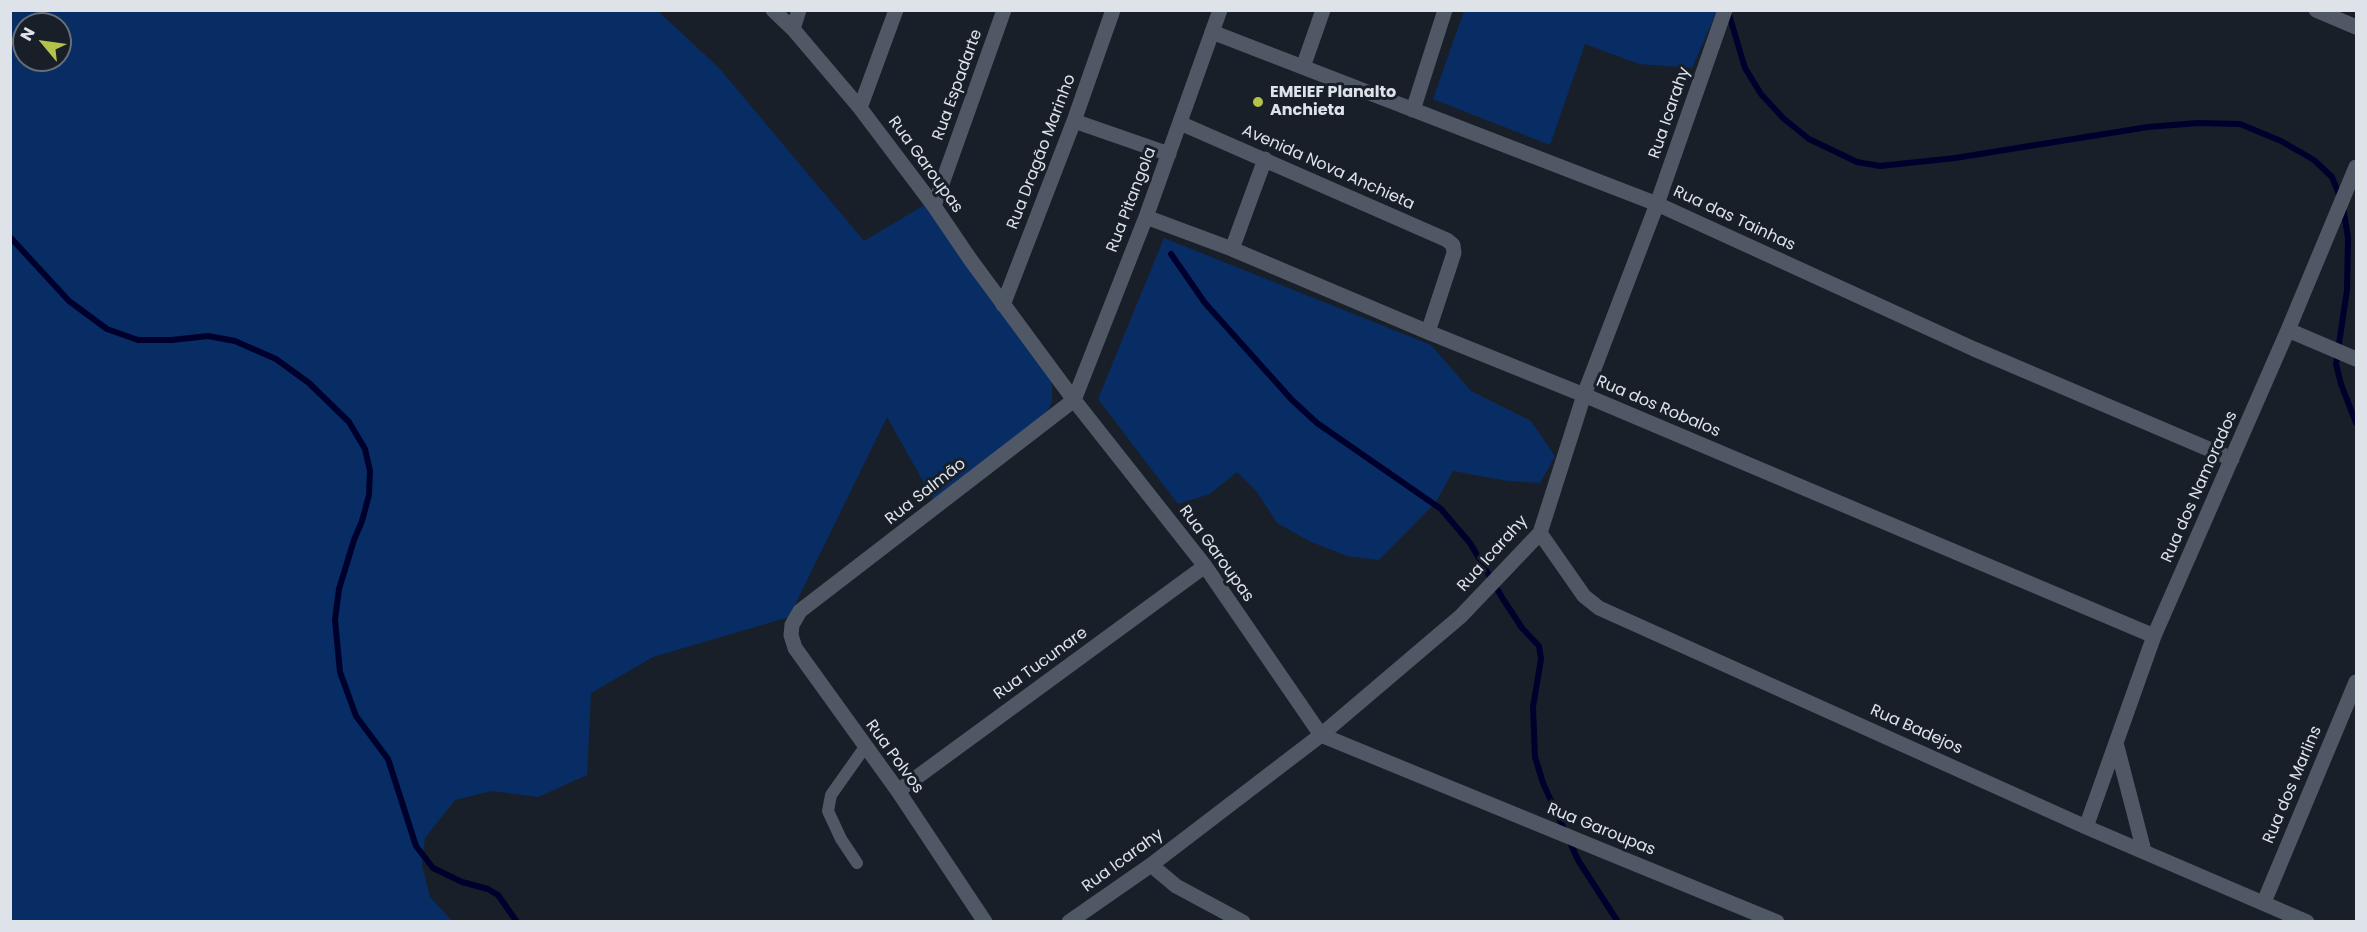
<!DOCTYPE html>
<meta charset="utf-8">
<style>
body{margin:0}
#map{position:relative;width:2367px;height:932px;overflow:hidden;background:#181f29;font-family:Poppins,sans-serif}
canvas{display:block}
.frame{position:absolute;inset:0;border:12px solid #dee3ea;pointer-events:none}
.north{position:absolute;left:12px;top:12px;width:60px;height:60px;box-sizing:border-box;background:#181f29;border:2px solid #676d76;border-radius:50%;rotate:299deg;font-size:16px;font-weight:700;line-height:24px;text-align:center;color:#dee3ea}
.north::after{content:'';display:block;margin:auto;width:21px;height:27px;background:#b5c24a;clip-path:polygon(50% 0,100% 100%,50% 72%,0 100%)}
</style>
<div id="map">
<canvas width="2367" height="932"></canvas>
<div class="frame"></div>
<div class="north">N</div>
</div>
<script>
const g = document.querySelector('canvas').getContext('2d');
g.lineJoin = 'round';
function fill(path, color) {
  g.fillStyle = color;
  g.fill(path, 'evenodd');
}
function poly(rows) {
  const path = new Path2D();
  for (const r of rows) {
    path.moveTo(r[0], r[1]);
    for (let i = 2; i < r.length; i += 2) path.lineTo(r[i], r[i + 1]);
  }
  return path;
}
function trace(path, color, width, dash) {
  g.strokeStyle = color;
  g.lineWidth = width;
  g.lineCap = dash ? 'butt' : 'round';
  g.setLineDash(dash || []);
  g.stroke(path);
}
function label(font, color, halo, rows, align = 'center') {
  g.font = font + ' Poppins,sans-serif';
  g.lineWidth = 6;
  g.setLineDash([]);
  g.textBaseline = 'middle';
  g.strokeStyle = halo;
  g.fillStyle = color;
  for (const [text, x, y, turn = 0] of rows) {
    g.save();
    g.translate(x, y);
    g.rotate((+turn || 0) * Math.PI / 180);
    g.textAlign = isNaN(turn) ? turn : align;
    if (halo) g.strokeText(text, 0, 0);
    g.fillText(text, 0, 0);
    g.restore();
  }
}
const green = poly([
 [10,11,658,11,720,69,864,241,926,204,1052,382,1052,402,1044,418,1013,443,933,499,887,417,789,617,653,657,591,693,587,775,538,797,492,791,455,800,425,838,422,865,430,897,452,921,11,921],
 [24,24,60,24,60,60,24,60],
 [1464,11,1717,11,1692,68,1639,64,1585,44,1550,145,1433,99],
 [1164,238,1431,345,1471,391,1531,421,1555,456,1540,483,1508,481,1453,471,1436,502,1379,560,1347,556,1309,541,1277,523,1257,492,1237,472,1210,494,1178,504,1098,399]
]);
const stream = poly([
 [1728,11,1745,68,1761,94,1783,118,1809,139,1857,162,1880,166,1955,158,2148,127,2198,123,2240,124,2281,141,2314,160,2332,177,2340,197],
 [2343,206,2348,238,2347,290,2336,364,2341,384,2356,423],
 [10,237,69,301,107,329,138,340,172,340,208,336,235,341,276,359,309,383,349,422,365,449,370,471,369,495,362,521,354,540,339,589,335,620,340,672,356,716,388,759,416,846,433,868,462,882,488,889,498,895,517,922],
 [1171,254,1205,303,1292,400,1317,423,1441,509,1470,543,1503,599,1522,628,1539,646,1541,659,1533,707,1535,757,1543,783,1578,860,1618,922]
]);
const service = poly([
 [857,863,841,839,828,811,831,795,865,747]
]);
const minor = poly([
 [773,10,793,29,860,108,934,206,970,259,1074,400,1205,566,1321,735,1777,922],
 [2316,10,2356,27],
 [793,29,799,10],
 [1212,32,1657,204,1974,349,2232,459],
 [1303,67,1323,10],
 [860,108,896,10],
 [1413,110,1445,10],
 [1074,121,1169,154],
 [1180,123,1447,240,1453,245,1454,253,1428,332],
 [934,206,1004,10],
 [1146,217,1232,249,1428,332,1584,395,2154,636],
 [1232,249,1265,159],
 [1003,305,1074,121,1113,10],
 [2288,330,2356,359],
 [1540,533,1584,596,1599,608,2086,827,2307,922],
 [2116,743,2144,851],
 [898,791,1205,566],
 [2086,827,2154,636,2288,330,2356,167],
 [1151,865,1176,886,1243,922],
 [2264,902,2356,682],
 [985,922,898,791,795,648,791,635,792,625,800,611,1074,400,1146,217,1220,10],
 [1069,922,1151,865,1321,735,1461,616,1540,533,1584,395,1657,204,1725,10]
]);
const markers = [
 [1258,102,6,"#b5c24a"]
];
const streetNames = [
 ["Rua Espadarte",958,85,-70],
 ["Rua Icarahy",1670,113,-71],
 ["Rua Dragão Marinho",1042,152,-69],
 ["Rua Garoupas",925,165,54],
 ["Avenida Nova Anchieta",1328,168,24],
 ["Rua Pitangola",1132,200,-69],
 ["Rua das Tainhas",1734,219,25],
 ["Rua dos Robalos",1658,407,23],
 ["Rua dos Namorados",2200,487,-66],
 ["Rua Salmão",926,492,-38],
 ["Rua Garoupas",1216,554,54],
 ["Rua Icarahy",1493,554,-48],
 ["Rua Tucunare",1041,664,-36],
 ["Rua Badejos",1916,730,24],
 ["Rua Polvos",894,757,54],
 ["Rua dos Marlins",2293,785,-67],
 ["Rua Garoupas",1601,830,22],
 ["Rua Icarahy",1123,861,-36]
];
const poiNames = [
 ["EMEIEF Planalto",1270,93],
 ["Anchieta",1270,111]
];
fill(green, '#082d64');
trace(stream, '#00002c', 6);
trace(service, '#505865', 12);
trace(minor, '#505865', 15);
for (const [x, y, r, color] of markers) {
  const dot = new Path2D();
  dot.arc(x, y, r, 0, 2 * Math.PI);
  g.fillStyle = color;
  g.fill(dot);
  trace(dot, '#181f29', 2);
}
label('16px', '#dee3ea', '#181f29', streetNames);
label('bold 16px', '#dee3ea', '#181f29', poiNames, 'left');
</script>
